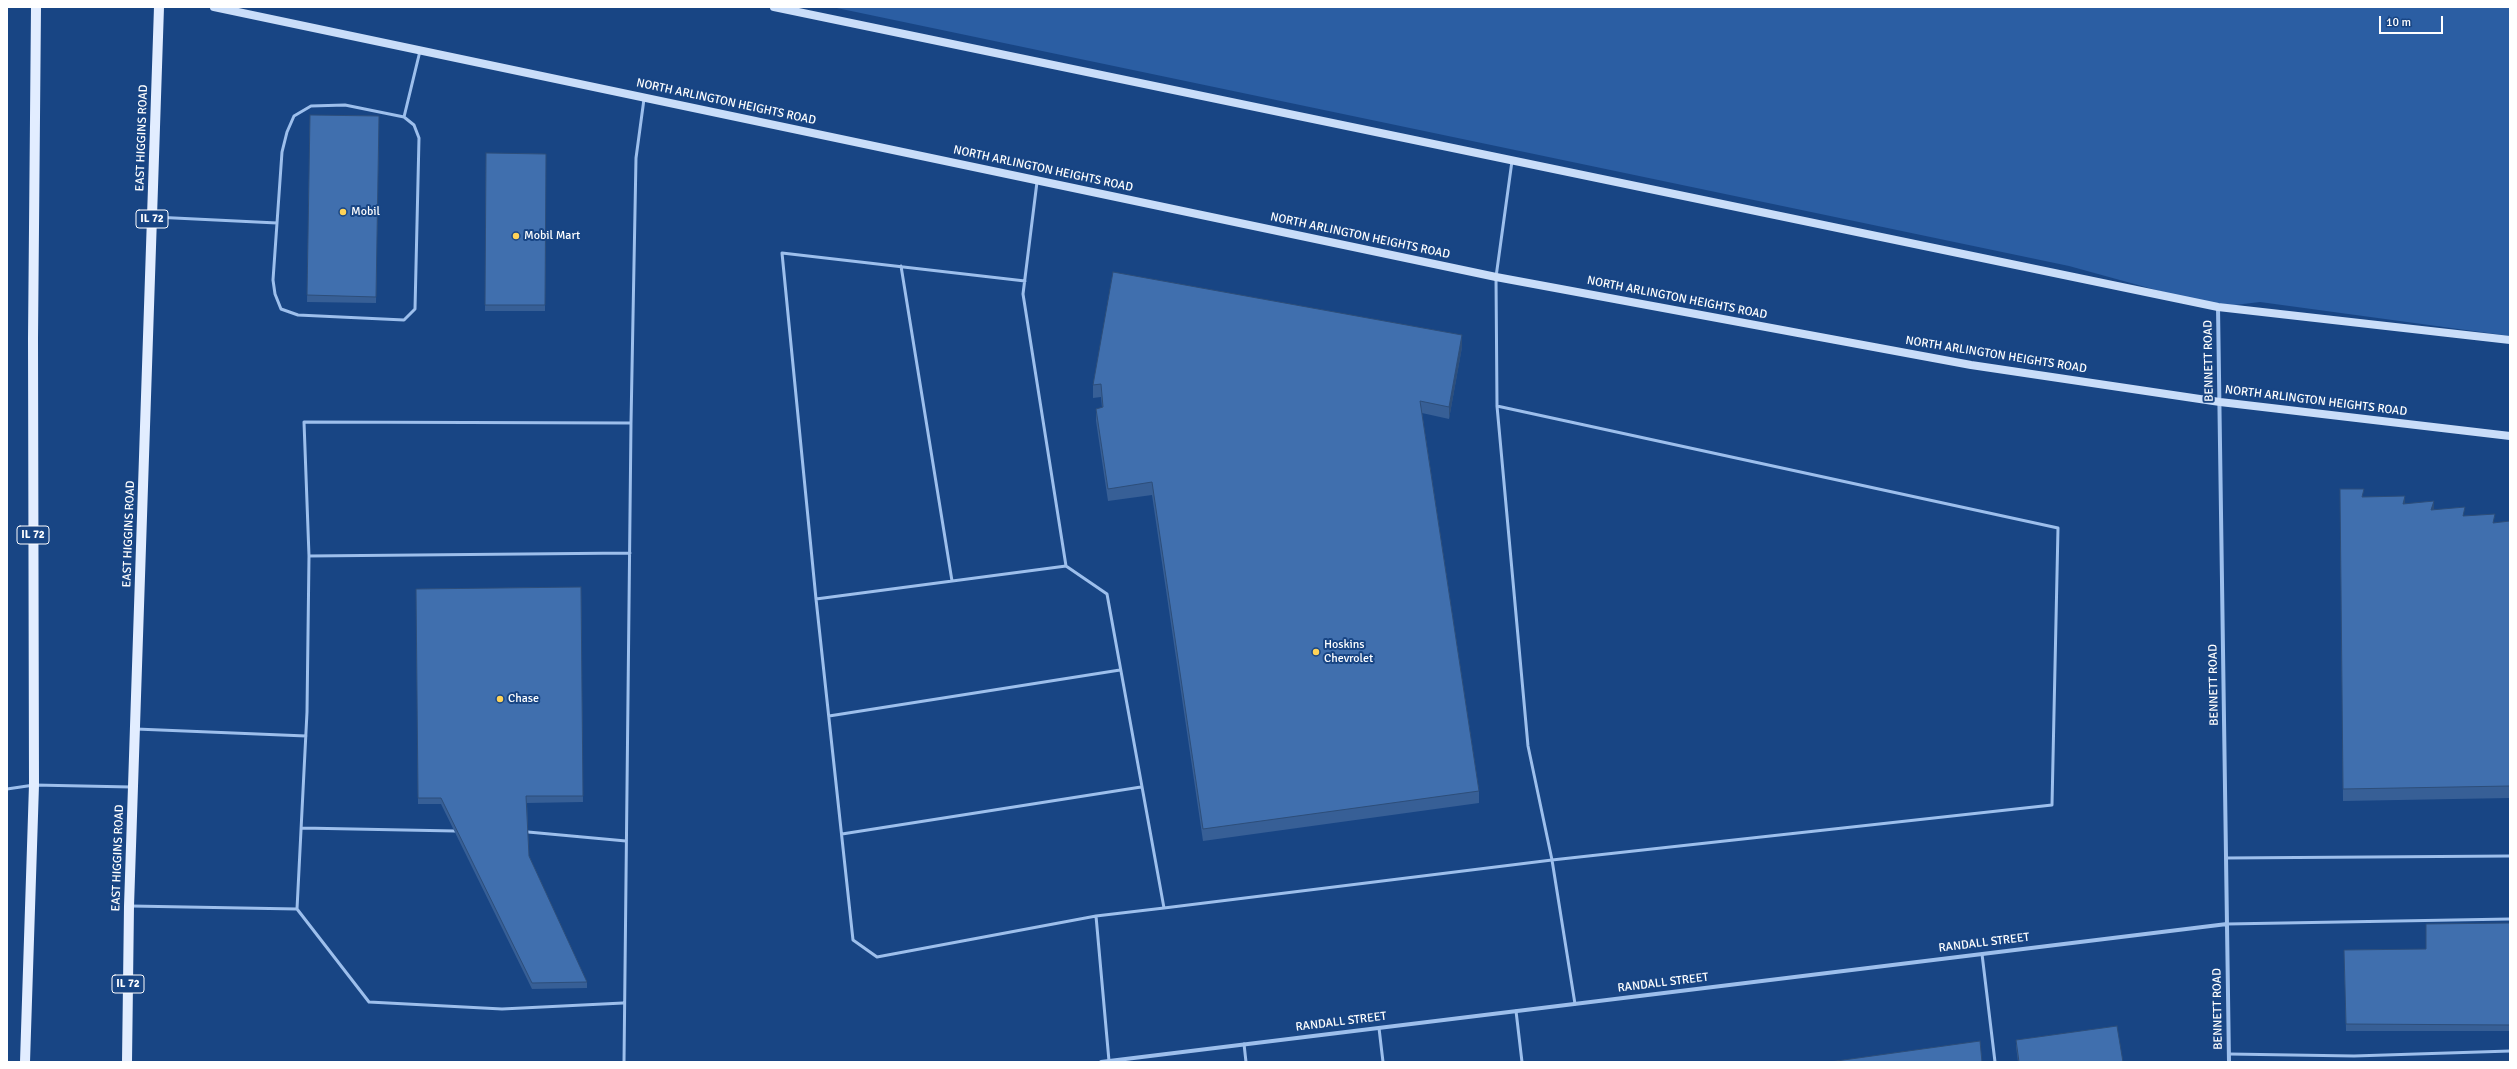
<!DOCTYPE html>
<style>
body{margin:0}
#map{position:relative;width:2517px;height:1069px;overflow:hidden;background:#184584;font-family:Signika,sans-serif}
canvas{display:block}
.frame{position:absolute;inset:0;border:8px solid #fff;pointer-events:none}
.scale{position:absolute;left:2379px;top:16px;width:64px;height:18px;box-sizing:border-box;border:2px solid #fff;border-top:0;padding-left:5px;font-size:12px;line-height:14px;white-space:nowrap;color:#fff;-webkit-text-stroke:3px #184584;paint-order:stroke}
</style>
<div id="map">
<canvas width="2517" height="1069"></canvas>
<div class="frame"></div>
<div class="scale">10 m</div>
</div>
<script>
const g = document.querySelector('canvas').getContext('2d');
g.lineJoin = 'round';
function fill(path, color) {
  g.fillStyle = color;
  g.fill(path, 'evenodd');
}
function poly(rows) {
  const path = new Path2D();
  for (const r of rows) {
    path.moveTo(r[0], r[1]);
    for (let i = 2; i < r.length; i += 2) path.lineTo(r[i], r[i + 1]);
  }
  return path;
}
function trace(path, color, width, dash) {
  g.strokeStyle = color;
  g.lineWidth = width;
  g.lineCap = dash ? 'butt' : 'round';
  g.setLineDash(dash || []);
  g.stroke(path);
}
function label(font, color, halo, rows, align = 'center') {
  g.font = font + ' Signika,sans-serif';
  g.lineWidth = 4;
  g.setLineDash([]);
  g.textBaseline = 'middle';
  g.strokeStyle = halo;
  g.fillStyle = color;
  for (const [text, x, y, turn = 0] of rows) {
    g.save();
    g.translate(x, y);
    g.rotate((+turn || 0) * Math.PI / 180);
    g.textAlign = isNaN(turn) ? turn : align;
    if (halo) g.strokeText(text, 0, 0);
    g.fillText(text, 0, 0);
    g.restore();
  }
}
const green = poly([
 [832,7,2510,7,2510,336,2260,302,2218,307,2069,266]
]);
const service = poly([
 [1037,182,1023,294,1066,566,1107,594,1164,908,1096,916,1109,1061],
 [154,217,277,223,282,152,287,132,294,116,311,106,345,105,404,117,420,51],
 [277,223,273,280,275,294,281,309,298,315,404,320,415,309,419,138,414,125,404,117],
 [901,266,952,581],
 [1497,406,2058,528,2052,805,1552,860,1528,746,1497,406,1496,277,1512,161],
 [309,556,630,553],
 [1066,566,816,599,853,940,877,957,1096,916],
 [816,599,782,253,1025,281],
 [829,716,1120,670],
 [136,729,306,736],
 [7,789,34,785,131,787],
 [302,828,455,831],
 [528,832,626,841],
 [842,834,1141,787],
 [2226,858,2510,856],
 [131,906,297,909],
 [1164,908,1552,860,1575,1004],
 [2227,924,2510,919],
 [1982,954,1995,1062],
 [623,1003,502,1009,369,1002,297,909,307,712,309,556,304,422,631,423],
 [1516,1011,1522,1062],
 [1379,1028,1383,1062],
 [1244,1044,1246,1062],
 [2229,1054,2354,1056,2510,1051],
 [624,1062,631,423,636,158,644,99]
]);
const minor = poly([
 [2218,307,2229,1062],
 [1101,1062,2227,924]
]);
const secondary = poly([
 [214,7,1496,277,1971,365,2220,402,2510,436],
 [774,7,2218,307,2510,340]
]);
const primary = poly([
 [25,1062,34,785,33,338,36,7],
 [127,1062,129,906,159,7]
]);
const wall = poly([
 [310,115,379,116,376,303,307,302],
 [486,153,546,154,545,311,485,311],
 [1462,347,1449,419,1422,413,1479,791,1479,803,1203,841,1152,495,1108,501,1096,421,1096,409,1102,408,1101,397,1093,398,1093,385],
 [2340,489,2364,497,2405,504,2495,523,2510,521,2510,798,2343,801],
 [581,587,583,802,527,803,529,856,587,982,587,988,532,989,441,804,418,804,416,589],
 [2510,923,2510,1031,2346,1031,2344,950,2426,949],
 [2016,1040,2123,1062,2018,1062,2016,1046]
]);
const shadedWall = poly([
 [1462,335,1462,347,1449,419,1449,407],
 [2405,496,2405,509,2403,504],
 [2434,501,2434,514,2431,510]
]);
const building = poly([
 [310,115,379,116,376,297,307,295,310,115],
 [486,153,546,154,545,305,485,305,486,153],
 [1113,272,1462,335,1449,407,1420,401,1479,791,1203,829,1152,482,1108,489,1096,409,1103,407,1101,384,1093,385,1113,272],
 [2340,489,2364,489,2362,497,2405,496,2403,504,2434,501,2431,510,2465,507,2463,516,2495,514,2493,523,2510,521,2510,786,2343,789,2340,489],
 [581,587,583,796,526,796,529,856,587,982,532,983,441,798,418,798,416,589,581,587],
 [2510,923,2510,1025,2346,1024,2344,950,2426,949,2426,924,2510,923],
 [2117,1026,2123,1062,2019,1062,2016,1040,2117,1026],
 [1980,1041,1982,1062,1829,1062,1980,1041],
 [2510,1061,2510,1062,2405,1062,2510,1061]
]);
const markers = [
 [343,212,4,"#ffd358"],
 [516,236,4,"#ffd358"],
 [1316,652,4,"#ffd358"],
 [500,699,4,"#ffd358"]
];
const shields = [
 [152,219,32],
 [33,535,32],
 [128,984,32]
];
const shieldNames = [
 ["IL 72",152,219],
 ["IL 72",33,535],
 ["IL 72",128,984]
];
const streetNames = [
 ["NORTH ARLINGTON HEIGHTS ROAD",726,102,12],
 ["EAST HIGGINS ROAD",142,138,-88],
 ["NORTH ARLINGTON HEIGHTS ROAD",1043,169,12],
 ["NORTH ARLINGTON HEIGHTS ROAD",1360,236,12],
 ["NORTH ARLINGTON HEIGHTS ROAD",1677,298,11],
 ["NORTH ARLINGTON HEIGHTS ROAD",1996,355,9],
 ["BENNETT ROAD",2209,361,-91],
 ["NORTH ARLINGTON HEIGHTS ROAD",2316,401,7],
 ["EAST HIGGINS ROAD",129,534,-88],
 ["BENNETT ROAD",2214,685,-91],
 ["EAST HIGGINS ROAD",118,858,-88],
 ["RANDALL STREET",1984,943,-7],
 ["RANDALL STREET",1663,983,-7],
 ["BENNETT ROAD",2218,1009,-91],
 ["RANDALL STREET",1341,1022,-7]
];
const poiNames = [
 ["Mobil",351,212],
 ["Mobil Mart",524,236],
 ["Hoskins",1324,645],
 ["Chevrolet",1324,659],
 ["Chase",508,699]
];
fill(green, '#2b5ea3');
trace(service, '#9dbfec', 3);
trace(minor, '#9dbfec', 4);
trace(secondary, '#c9ddf9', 8);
trace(primary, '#e2edff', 10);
fill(wall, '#375f96');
fill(shadedWall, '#2d4e7a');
fill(building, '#406fae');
trace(building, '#2d4e7a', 1);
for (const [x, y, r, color] of markers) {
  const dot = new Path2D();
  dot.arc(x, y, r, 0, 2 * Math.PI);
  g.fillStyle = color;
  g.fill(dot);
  trace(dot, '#184584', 1.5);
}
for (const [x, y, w] of shields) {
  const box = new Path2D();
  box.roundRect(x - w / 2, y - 9, w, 18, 3);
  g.fillStyle = '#184584';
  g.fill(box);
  trace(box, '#fff', 1);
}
label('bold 11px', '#fff', null, shieldNames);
label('12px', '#fff', '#184584', streetNames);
label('12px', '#fff', '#184584', poiNames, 'left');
</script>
